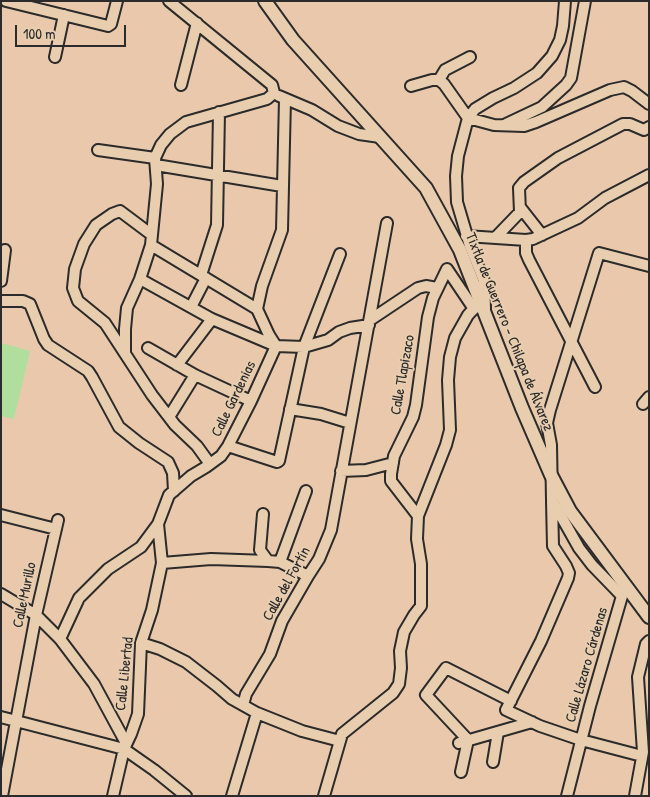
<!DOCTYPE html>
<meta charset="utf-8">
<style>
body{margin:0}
#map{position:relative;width:650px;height:797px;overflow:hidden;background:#eac8ac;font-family:"Patrick Hand",sans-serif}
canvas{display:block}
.frame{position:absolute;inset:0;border:2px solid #2b2b2b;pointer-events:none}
.scale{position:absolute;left:15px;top:25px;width:111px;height:22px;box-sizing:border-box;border:2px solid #2b2b2b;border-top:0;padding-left:6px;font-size:15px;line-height:18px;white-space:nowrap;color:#2b2b2b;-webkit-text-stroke:4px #e8ceaf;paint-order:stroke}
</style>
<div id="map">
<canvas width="650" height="797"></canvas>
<div class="frame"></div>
<div class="scale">100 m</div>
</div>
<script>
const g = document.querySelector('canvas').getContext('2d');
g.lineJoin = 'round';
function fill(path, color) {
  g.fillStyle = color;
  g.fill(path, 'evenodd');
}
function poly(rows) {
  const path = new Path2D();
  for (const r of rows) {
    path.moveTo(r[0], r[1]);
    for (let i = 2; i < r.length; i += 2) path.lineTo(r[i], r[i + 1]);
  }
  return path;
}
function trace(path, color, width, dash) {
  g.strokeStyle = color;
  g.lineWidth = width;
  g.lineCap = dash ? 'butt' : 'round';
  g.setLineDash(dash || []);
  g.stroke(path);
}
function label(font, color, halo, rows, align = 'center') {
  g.font = font + ' "Patrick Hand",sans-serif';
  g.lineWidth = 4;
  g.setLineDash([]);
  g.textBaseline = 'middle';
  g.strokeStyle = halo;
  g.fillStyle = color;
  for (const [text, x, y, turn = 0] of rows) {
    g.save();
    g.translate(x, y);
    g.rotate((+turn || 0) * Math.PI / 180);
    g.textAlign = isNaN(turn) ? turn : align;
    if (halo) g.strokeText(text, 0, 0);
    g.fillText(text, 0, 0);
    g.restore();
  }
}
const green = poly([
 [1,343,30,351,14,419,1,416]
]);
const minor = poly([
 [6,1,108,26,111,24,117,1],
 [169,1,272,85,274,93],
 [55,57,64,15],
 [439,80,445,70,470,57],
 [181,85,197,23],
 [411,86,432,80,439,80,444,84,468,118,494,125,524,126,536,122,610,90,624,87,632,91,649,104],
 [279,96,312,110,338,126,359,134,380,137],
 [506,124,542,107,566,85,571,78,585,1],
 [98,150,155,158],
 [156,165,282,186],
 [520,207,542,235],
 [152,235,120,211,112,214,96,225,84,244,75,269,73,288,78,301,105,323,152,395,175,425,197,446,210,464],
 [466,236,526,240,533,239,578,218,605,198,649,175],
 [495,238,520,212,519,188,524,182,558,158,623,124,630,124,644,130,649,127],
 [526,240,526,253,529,260,595,387],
 [151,245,257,309],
 [201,275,217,225,219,112],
 [140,279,212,319,276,346,304,347,328,340,339,332,350,328,369,325],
 [1,281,5,250],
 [1,301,23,301,30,304,44,339,48,345,88,371,92,377,119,427,139,443,168,462,173,473,174,491],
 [191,307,206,278],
 [485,308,484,281,470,246,457,202,456,176,458,156,468,118,475,109,493,98,514,88,537,73,552,56,560,40,563,26,565,1],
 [370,320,418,288,426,286,437,288],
 [148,348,195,375,251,401],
 [125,353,125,329,127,308,140,279,151,245,157,184,155,158,161,145,170,134,186,122,267,99,274,93],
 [177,365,212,319],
 [643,404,649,397],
 [290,409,321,414,350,423],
 [169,417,195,375],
 [228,446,277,462,279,461,304,347,340,254],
 [341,471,366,470,393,463],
 [552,501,553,546,566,566,569,573,568,578,541,641,506,710,540,726,581,740,642,756],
 [263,514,260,550,268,561],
 [1,515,56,529],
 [418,516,391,481,391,474,394,456,413,417,416,405,428,317,433,298,447,269,474,309],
 [280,562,306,491],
 [162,563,211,559,268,561,280,562,308,576],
 [1,594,36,615,60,639,94,684,126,743],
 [60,639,79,598,108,569,141,547,158,524,169,495,191,476,206,467,221,456,228,446,251,401,276,346,269,335,257,309,262,286,282,230,285,99],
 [141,643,160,649,186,662,217,686,232,699,257,713,302,731,340,741],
 [243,705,246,694,270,654,282,621,308,576,319,559,331,530,387,223],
 [1,717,124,749,154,770,186,796],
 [459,743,532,722],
 [493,762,498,732],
 [461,772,468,740,426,695,446,668,511,701],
 [2,796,36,615,58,520],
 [113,796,124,749,131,734,138,714,141,643,152,610,162,563,158,524],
 [232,796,257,713],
 [324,796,342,734,393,693,399,684,401,668,400,651,404,632,414,615,421,606,421,564,417,539,418,516,446,445,450,430,448,380,450,357,455,338,468,315,481,301],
 [567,796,590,706,622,596,592,565,579,548,552,500,551,445,547,423,550,410,599,253,649,266],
 [635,796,643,752,638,677,646,644,649,641]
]);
const major = poly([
 [265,1,293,40,426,188,460,250,522,408,551,475,570,511,649,617]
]);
const streetNames = [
 ["Tixtla de Guerrero - Chilapa de Álvarez",509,332,68],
 ["Calle Tlapizaco",403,375,-80],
 ["Calle Gardenias",234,399,-64],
 ["Calle del Fortín",287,584,-61],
 ["Calle Murillo",25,595,-78],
 ["Calle Lázaro Cárdenas",587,665,-74],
 ["Calle Libertad",125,674,-84]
];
fill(green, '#b0de9c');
trace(minor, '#2b2b2b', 14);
trace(major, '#2b2b2b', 16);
trace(minor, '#e8ceaf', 10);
trace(major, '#e8ceaf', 12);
label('15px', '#2b2b2b', '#e8ceaf', streetNames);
</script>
